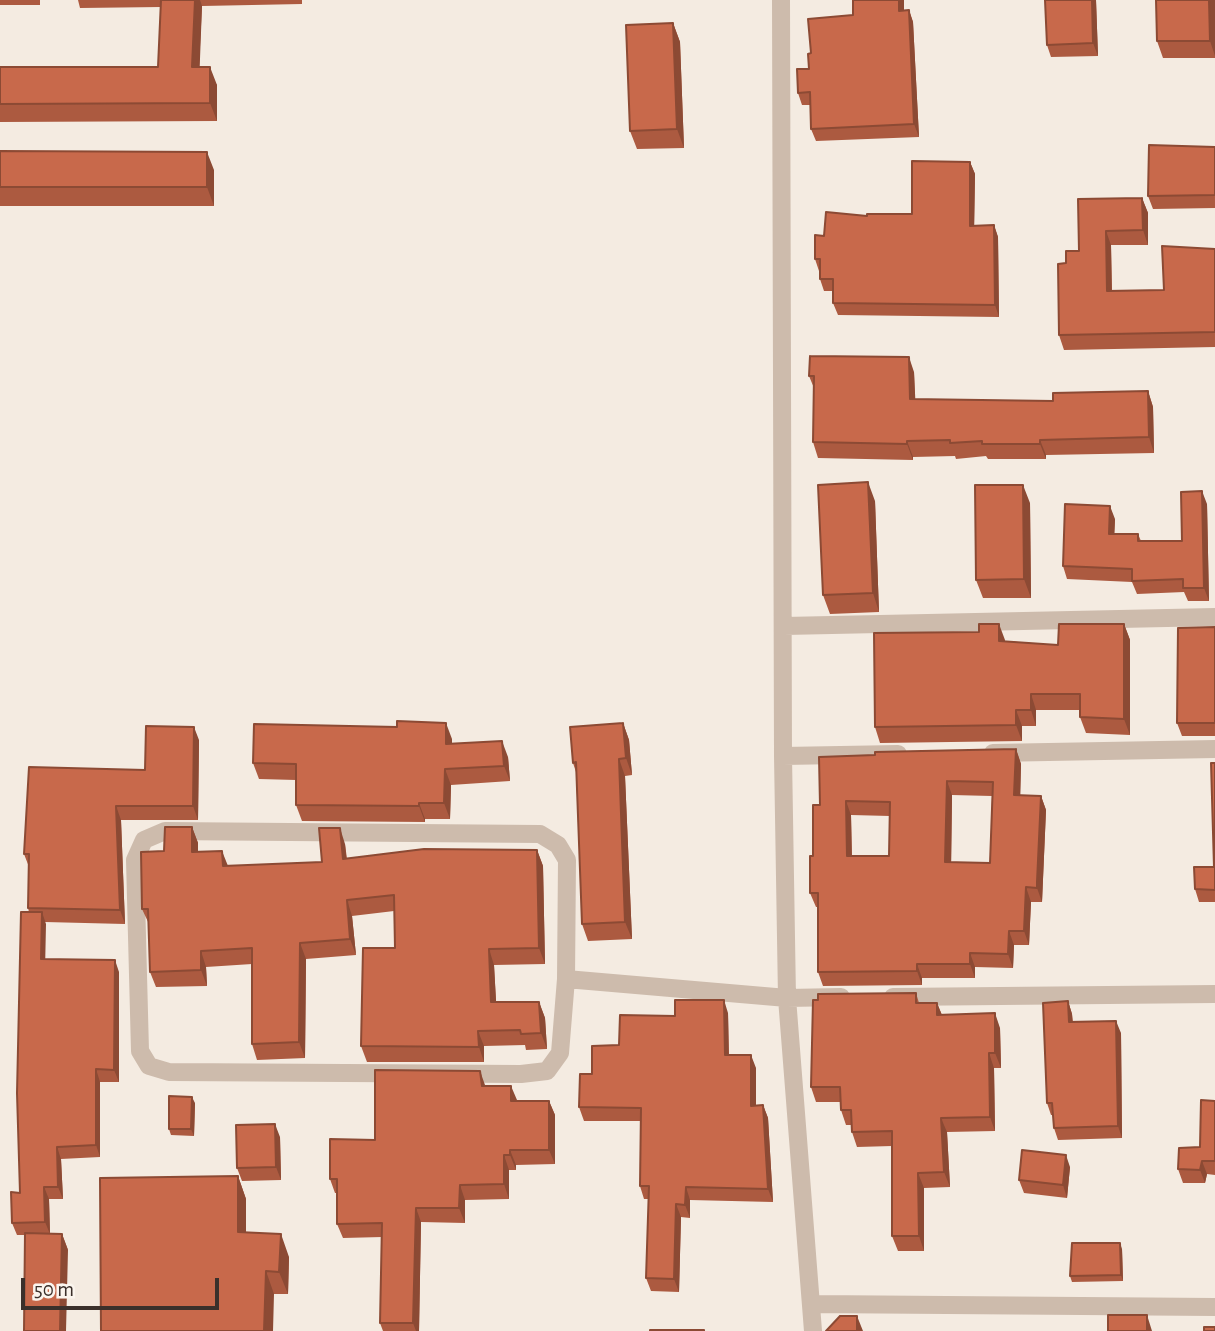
<!DOCTYPE html>
<style>
body{margin:0}
#map{position:relative;width:1215px;height:1331px;overflow:hidden;background:#f4ebe1;font-family:"Alegreya Sans",sans-serif}
canvas{display:block}
.scale{position:absolute;left:21px;top:1278px;width:198px;height:32px;box-sizing:border-box;border:4px solid #3b302b;border-top:0;padding-left:9px;font-size:21px;line-height:24px;white-space:nowrap;color:#3b302b;-webkit-text-stroke:5px #fbf5ee;paint-order:stroke}
</style>
<div id="map">
<canvas width="1215" height="1331"></canvas>
<div class="scale">50 m</div>
</div>
<script>
const g = document.querySelector('canvas').getContext('2d');
g.lineJoin = 'round';
function poly(rows) {
  const path = new Path2D();
  for (const r of rows) {
    path.moveTo(r[0], r[1]);
    for (let i = 2; i < r.length; i += 2) path.lineTo(r[i], r[i + 1]);
  }
  return path;
}
function trace(path, color, width, dash) {
  g.strokeStyle = color;
  g.lineWidth = width;
  g.lineCap = dash ? 'butt' : 'round';
  g.setLineDash(dash || []);
  g.stroke(path);
}
function fill(path, color) {
  g.fillStyle = color;
  g.fill(path, 'evenodd');
}
const street = poly([
 [781,0,783,756,787,998,813,1331],
 [784,626,1215,617],
 [993,753,1215,749],
 [783,756,898,754],
 [165,831,540,834,558,845,567,860,566,979,560,1053,547,1071,521,1074,169,1072,149,1066,140,1051,135,860,144,840,165,831],
 [566,979,787,998,841,997],
 [893,997,1215,994],
 [813,1304,1215,1307]
]);
const wall = poly([
 [0,0,40,0,40,5,0,5],
 [78,0,302,0,302,4,202,6,199,67,217,85,217,121,0,122,0,67,158,67,161,7,80,8],
 [1096,0,1098,56,1051,57,1047,45],
 [1156,0,1215,0,1215,58,1163,58,1157,41],
 [904,10,909,10,913,22,919,137,816,141,811,129,810,105,802,105,798,93,809,69],
 [673,23,680,42,684,148,637,149,630,131],
 [1215,147,1215,208,1153,209,1148,196],
 [0,151,214,170,214,206,0,206],
 [970,162,975,174,974,226,994,225,998,237,999,317,838,315,833,303,833,291,824,291,820,279,820,271,819,271,815,259,824,236,867,216,912,214],
 [1142,198,1148,213,1148,245,1111,245,1112,291,1164,290,1215,249,1215,347,1064,350,1059,335,1066,263,1079,251],
 [914,372,915,399,1053,401,1148,391,1153,407,1154,453,1046,455,1046,459,988,459,986,456,956,459,955,456,913,457,913,460,818,458,813,442,814,388,809,376],
 [875,501,879,612,830,614,823,595],
 [1030,503,1031,598,983,598,976,580],
 [1207,504,1209,601,1188,601,1184,592,1137,594,1132,582,1067,579,1063,566,1115,519,1114,534,1138,534,1141,541,1182,541],
 [1124,624,1130,640,1130,735,1086,733,1080,717,1080,710,1036,710,1036,726,1022,726,1022,741,880,743,875,727,1005,641,1058,645],
 [1215,627,1215,736,1182,736,1177,723],
 [623,723,629,740,632,775,625,776,632,939,588,941,582,924,576,772,573,763],
 [452,739,452,744,508,757,510,781,451,785,450,819,425,819,425,822,302,821,296,805,296,780,259,779,253,763],
 [199,740,198,820,121,820,125,924,45,922,45,959,119,972,119,1082,100,1082,100,1157,61,1159,63,1199,49,1199,50,1234,62,1234,68,1250,25,1235,17,1235,12,1223,20,1193,29,912,28,908,29,867,24,854,145,770],
 [1016,749,1021,764,1020,795,1041,796,1046,810,1042,902,1031,902,1029,945,1014,945,1013,968,975,967,975,978,922,978,922,985,823,986,818,972,818,907,816,907,810,893,813,856,820,805],
 [952,795,992,796,990,863,951,862],
 [851,815,890,816,889,856,852,856],
 [1215,763,1215,902,1199,902,1195,889,1214,867],
 [192,827,198,843,198,852,228,866,322,862,345,844,347,859,537,850,543,866,545,964,494,965,496,1002,539,1002,545,1018,547,1049,526,1050,525,1045,484,1046,484,1062,367,1062,361,1046,395,948,394,911,352,916,356,955,306,959,305,1058,257,1060,252,1044,252,964,206,967,207,986,156,987,150,972,149,924,142,909,164,851],
 [916,993,919,1003,937,1003,942,1015,1000,1028,1001,1068,994,1068,995,1131,947,1132,950,1187,924,1188,924,1251,898,1251,892,1236,892,1146,857,1147,852,1132,852,1125,846,1125,841,1110,841,1102,816,1102,811,1087],
 [1068,1001,1072,1014,1073,1022,1121,1033,1122,1138,1058,1140,1054,1128,1053,1115,1051,1115,1047,1103],
 [728,1013,729,1055,756,1068,756,1105,763,1105,768,1118,773,1202,690,1200,690,1218,681,1217,679,1292,651,1291,646,1278,649,1199,644,1199,640,1186,641,1121,584,1121,579,1107,592,1074,619,1045],
 [485,1086,517,1101,549,1101,555,1115,555,1164,516,1165,516,1170,509,1170,509,1199,465,1200,465,1223,421,1222,419,1331,383,1331,380,1323,382,1237,343,1238,337,1224,337,1193,335,1193,330,1179,375,1140],
 [1215,1101,1215,1175,1207,1174,1205,1183,1183,1183,1178,1169,1200,1147],
 [195,1103,194,1136,171,1135,169,1129],
 [280,1137,281,1180,242,1181,237,1168],
 [1070,1167,1067,1198,1024,1193,1019,1180],
 [238,1176,246,1199,246,1233,289,1257,288,1294,274,1294,101,1331],
 [1122,1249,1123,1281,1072,1282,1070,1276]
]);
const shadedWall = poly([
 [195,0,200,0,202,6,199,85,192,67],
 [899,0,904,0,904,23,899,11],
 [1092,0,1096,0,1098,56,1093,43],
 [1209,0,1215,0,1215,56,1210,41],
 [909,10,913,22,919,137,914,124],
 [673,23,680,42,684,148,677,129],
 [210,67,217,85,217,121,210,103],
 [207,152,214,170,214,206,207,187],
 [970,162,975,174,974,238,970,226],
 [1142,198,1148,213,1148,245,1143,230],
 [994,225,998,237,999,317,995,305],
 [1106,231,1111,245,1112,305,1107,291],
 [909,357,914,372,916,414,910,399],
 [1148,391,1153,407,1154,453,1149,437],
 [1040,440,1046,455,1046,459,1040,444],
 [907,441,913,457,913,460,907,444],
 [868,482,875,501,879,612,873,593],
 [1023,485,1030,503,1031,598,1024,579],
 [1202,491,1207,504,1209,601,1204,588],
 [1110,506,1115,519,1114,546,1109,534],
 [999,624,1005,640,1005,657,999,641],
 [1124,624,1130,640,1130,735,1124,719],
 [1031,694,1036,710,1036,726,1031,710],
 [1016,710,1022,726,1022,741,1016,725],
 [446,723,452,739,452,760,446,744],
 [623,723,629,740,632,775,626,758],
 [194,727,199,740,198,820,193,806],
 [502,741,508,757,510,781,504,766],
 [1016,749,1021,764,1020,809,1014,795],
 [619,759,625,776,632,939,625,922],
 [445,769,451,785,450,819,444,803],
 [947,781,952,795,951,876,945,862],
 [1041,796,1046,810,1042,902,1037,888],
 [846,801,851,815,852,870,847,856],
 [419,803,425,819,425,822,419,806],
 [116,806,121,820,125,924,120,910],
 [192,827,198,843,198,868,192,852],
 [340,828,345,844,348,875,343,859],
 [537,850,543,866,545,964,539,948],
 [222,851,228,866,223,866],
 [1026,887,1031,902,1029,945,1024,931],
 [347,900,352,916,356,955,350,939],
 [42,912,46,924,45,971,41,959],
 [1009,931,1014,945,1013,968,1008,954],
 [300,943,306,959,305,1058,299,1042],
 [489,949,494,965,497,1018,491,1002],
 [201,951,206,967,207,986,201,970],
 [970,953,975,967,975,978,970,964],
 [115,960,119,972,119,1082,114,1070],
 [917,964,922,978,922,985,917,971],
 [724,1000,728,1013,729,1068,725,1055],
 [1068,1001,1072,1014,1073,1034,1069,1022],
 [539,1002,545,1018,547,1049,541,1033],
 [937,1003,943,1018,937,1015],
 [995,1013,1000,1028,1001,1068,995,1053],
 [1116,1021,1121,1033,1122,1138,1118,1126],
 [478,1031,484,1046,484,1062,479,1047],
 [989,1053,994,1068,995,1131,990,1117],
 [751,1055,756,1068,756,1119,751,1106],
 [96,1069,100,1082,100,1157,96,1145],
 [480,1071,485,1085,487,1100,482,1086],
 [511,1086,517,1100,511,1101],
 [192,1097,195,1103,194,1136,191,1129],
 [549,1101,555,1115,555,1164,549,1150],
 [763,1105,768,1118,773,1202,768,1189],
 [941,1118,947,1132,950,1187,944,1172],
 [275,1124,280,1137,281,1180,276,1167],
 [57,1147,61,1159,63,1199,58,1187],
 [510,1150,516,1165,516,1170,510,1155],
 [504,1155,509,1170,509,1199,504,1184],
 [1066,1155,1070,1167,1067,1198,1063,1185],
 [1202,1161,1207,1174,1205,1183,1200,1170],
 [918,1173,924,1188,924,1251,919,1236],
 [238,1176,246,1199,246,1255,238,1232],
 [460,1185,465,1200,465,1223,459,1208],
 [44,1187,49,1199,50,1234,45,1222],
 [686,1187,690,1200,690,1218,685,1205],
 [676,1204,681,1217,679,1292,674,1279],
 [416,1208,421,1222,419,1331,416,1331,413,1323],
 [62,1234,68,1250,66,1331,60,1331],
 [281,1234,289,1257,288,1294,279,1272],
 [1120,1243,1122,1249,1123,1281,1121,1275],
 [266,1271,274,1294,273,1331,264,1331],
 [1147,1315,1152,1331,1147,1331],
 [857,1316,863,1331,857,1331]
]);
const building = poly([
 [161,0,195,0,192,67,210,67,210,103,0,104,0,67,158,67,161,0],
 [853,0,899,0,899,11,909,10,914,124,811,129,810,92,798,93,797,69,809,69,808,54,811,53,808,19,853,15,853,0],
 [1045,0,1092,0,1093,43,1047,45,1045,0],
 [1156,0,1209,0,1210,41,1157,41,1156,0],
 [673,23,677,129,630,131,626,25,673,23],
 [1149,145,1215,147,1215,195,1148,196,1149,145],
 [0,151,207,152,207,187,0,187,0,151],
 [912,161,970,162,970,226,994,225,995,305,833,303,833,279,820,279,820,259,815,259,815,235,824,236,826,212,867,216,867,214,912,214,912,161],
 [1142,198,1143,230,1106,231,1107,291,1164,290,1162,246,1215,249,1215,332,1059,335,1058,264,1066,263,1066,251,1079,251,1078,199,1142,198],
 [810,356,909,357,910,399,1053,401,1053,393,1148,391,1149,437,1040,440,1040,444,982,444,982,441,950,443,950,440,907,441,907,444,813,442,814,376,809,376,810,356],
 [868,482,873,593,823,595,818,485,868,482],
 [975,485,1023,485,1024,579,976,580,975,485],
 [1202,491,1204,588,1183,588,1183,579,1132,581,1132,569,1063,566,1065,504,1110,506,1109,534,1138,534,1138,541,1182,541,1181,492,1202,491],
 [979,624,999,624,999,641,1058,645,1059,624,1124,624,1124,719,1080,717,1080,694,1031,694,1031,710,1016,710,1016,725,875,727,874,633,979,632,979,624],
 [1215,627,1215,723,1177,723,1178,628,1215,627],
 [397,721,446,723,446,744,502,741,504,766,445,769,444,803,419,803,419,806,296,805,296,764,253,763,254,724,397,727,397,721],
 [623,723,626,758,619,759,625,922,582,924,576,762,573,763,570,727,623,723],
 [146,726,194,727,193,806,116,806,120,910,28,908,29,854,24,854,29,767,145,770,146,726],
 [1016,749,1014,795,1041,796,1037,882,1037,888,1026,887,1024,931,1009,931,1008,954,970,953,970,964,917,964,917,971,818,972,818,893,810,893,810,856,813,856,813,805,820,805,819,757,875,755,875,752,1016,749],
 [947,781,993,782,990,863,945,862,947,781],
 [846,801,890,802,889,856,847,856,846,801],
 [1211,763,1215,763,1215,890,1195,889,1194,867,1214,867,1211,763],
 [165,827,192,827,192,852,222,851,223,866,322,862,319,828,340,828,343,859,424,849,537,850,539,948,489,949,491,1002,539,1002,541,1033,521,1034,520,1030,478,1031,479,1047,361,1046,363,948,395,948,394,895,347,900,350,939,300,943,299,1042,252,1044,252,948,201,951,201,970,150,972,148,909,142,909,141,852,164,851,165,827],
 [21,912,42,912,41,959,115,960,114,1070,96,1069,96,1145,57,1147,58,1187,44,1187,45,1222,12,1223,11,1192,20,1193,17,1093,21,912],
 [916,993,916,1003,937,1003,937,1015,995,1013,995,1053,989,1053,990,1117,941,1118,944,1172,918,1173,919,1236,892,1236,892,1131,852,1132,851,1110,841,1110,840,1087,811,1087,813,1000,818,1000,818,994,916,993],
 [675,1000,724,1000,725,1055,751,1055,751,1106,763,1105,768,1189,686,1187,685,1205,676,1204,674,1279,646,1278,649,1186,640,1186,641,1108,579,1107,580,1074,592,1074,592,1046,619,1045,620,1015,675,1016,675,1000],
 [1068,1001,1069,1022,1116,1021,1118,1126,1054,1128,1052,1103,1047,1103,1043,1003,1068,1001],
 [375,1070,480,1071,482,1086,511,1086,511,1101,549,1101,549,1150,510,1150,510,1155,504,1155,504,1184,460,1185,459,1208,416,1208,413,1323,380,1323,382,1223,337,1224,337,1179,330,1179,330,1139,375,1140,375,1070],
 [169,1096,192,1097,191,1129,169,1129,169,1096],
 [1201,1100,1215,1101,1215,1161,1202,1161,1200,1170,1178,1169,1179,1148,1200,1147,1201,1100],
 [275,1124,276,1167,237,1168,236,1125,275,1124],
 [1022,1150,1066,1155,1063,1185,1019,1180,1022,1150],
 [238,1176,238,1232,281,1234,279,1272,266,1271,264,1331,101,1331,100,1178,238,1176],
 [25,1233,62,1234,60,1331,24,1331,25,1233],
 [1072,1243,1120,1243,1121,1275,1070,1276,1072,1243],
 [1108,1315,1147,1315,1147,1331,1108,1331,1108,1315],
 [840,1316,857,1316,857,1331,826,1331,840,1316],
 [1204,1327,1215,1327,1215,1331,1204,1331,1204,1327],
 [650,1330,704,1330,704,1331,650,1331,650,1330]
]);
trace(street, '#cdbbac', 18);
fill(wall, '#ac5a40');
fill(shadedWall, '#8c4a34');
fill(building, '#c8694b');
trace(building, '#8c4a34', 2);
</script>
